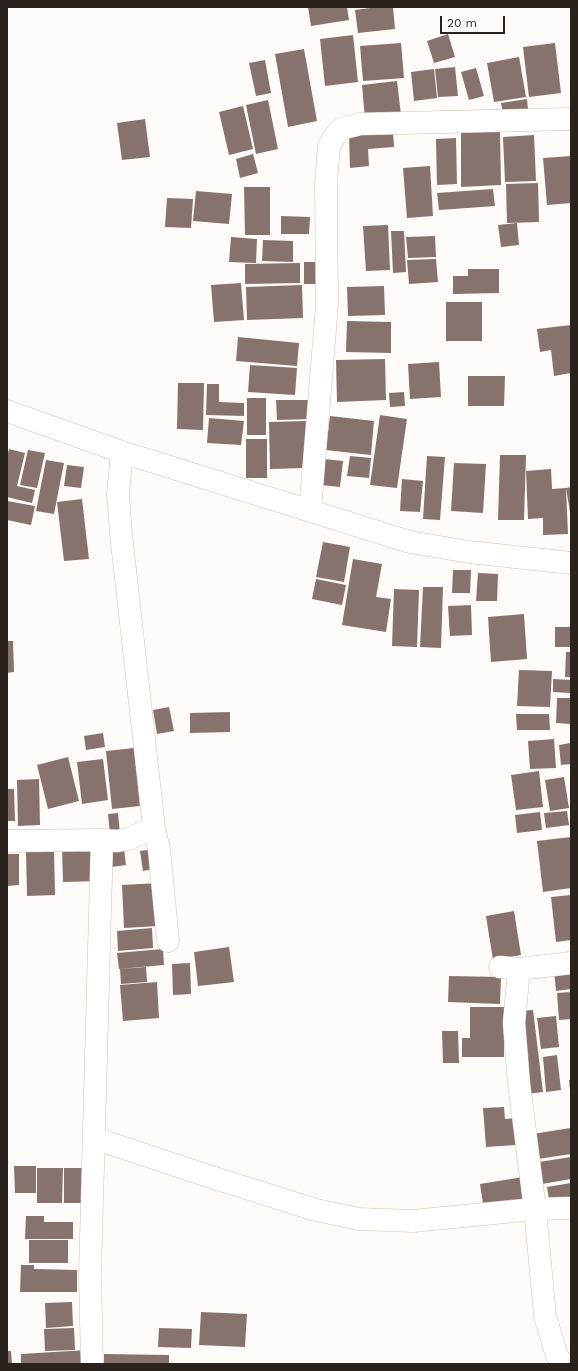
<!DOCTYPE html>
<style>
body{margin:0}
#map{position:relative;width:578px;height:1371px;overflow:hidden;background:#fefbf8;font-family:"Work Sans",sans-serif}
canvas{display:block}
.frame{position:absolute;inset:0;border:8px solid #29221d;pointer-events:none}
.scale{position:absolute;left:440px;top:16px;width:65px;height:18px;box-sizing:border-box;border:2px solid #29221d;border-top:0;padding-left:5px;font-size:12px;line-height:14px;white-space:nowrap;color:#29221d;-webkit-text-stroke:3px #fff;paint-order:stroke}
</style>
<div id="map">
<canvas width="578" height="1371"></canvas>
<div class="frame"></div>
<div class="scale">20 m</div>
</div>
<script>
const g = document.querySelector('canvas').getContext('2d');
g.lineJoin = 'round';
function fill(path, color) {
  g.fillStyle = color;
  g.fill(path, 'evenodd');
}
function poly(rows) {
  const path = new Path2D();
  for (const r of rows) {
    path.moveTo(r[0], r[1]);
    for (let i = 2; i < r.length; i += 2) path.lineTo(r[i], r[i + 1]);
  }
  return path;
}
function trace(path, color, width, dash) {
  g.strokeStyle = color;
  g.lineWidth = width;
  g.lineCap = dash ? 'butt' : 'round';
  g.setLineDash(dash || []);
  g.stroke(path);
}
const building = poly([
 [308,7,347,7,349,20,311,26],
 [378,7,393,7,395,29,358,33,355,10],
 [448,34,455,57,434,63,427,41],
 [353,35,358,82,325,86,320,39],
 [401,43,404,78,363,81,360,46],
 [555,43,561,93,529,97,523,47],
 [304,49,317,121,288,127,275,54],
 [519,57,526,97,494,102,487,63],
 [265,60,271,93,256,96,249,63],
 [455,67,458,96,438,97,435,69],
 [476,68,484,96,469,100,461,72],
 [434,69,437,98,414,101,411,72],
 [397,81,401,115,365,119,362,85],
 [527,99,528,109,503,113,501,103],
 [268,100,278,149,256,154,246,105],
 [243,106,253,149,229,155,219,112],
 [145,119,150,157,122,160,117,123],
 [393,131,394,147,368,149,369,166,350,168,349,133],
 [500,131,501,185,461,187,461,132],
 [534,135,536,181,505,182,503,137],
 [456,138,457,184,437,185,436,139],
 [253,154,258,173,240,178,236,159],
 [571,156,571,203,547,205,543,158],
 [430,166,433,216,407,218,403,168],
 [538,183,539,222,507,223,506,184],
 [244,187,270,187,270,235,245,235],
 [493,189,495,206,439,210,437,193],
 [196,191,232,194,229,224,193,221],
 [167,198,193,199,191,228,165,227],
 [281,216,310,217,309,234,281,234],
 [517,223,519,245,501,247,498,225],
 [388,225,390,270,366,271,363,226],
 [391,231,404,231,406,272,393,273],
 [435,236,436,257,408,258,406,237],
 [231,237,257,239,256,263,229,262],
 [263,240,293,241,293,262,262,261],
 [436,259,438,282,409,284,407,260],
 [304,262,319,262,319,284,304,284],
 [300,263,300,283,245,284,245,264],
 [468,269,499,269,499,293,453,294,453,276,468,276],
 [241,283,244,320,214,322,211,285],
 [302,285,303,318,247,320,246,287],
 [384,286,385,315,348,316,347,287],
 [446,302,482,302,482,341,446,341],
 [347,321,391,322,391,353,346,352],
 [571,325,571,373,554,376,551,350,540,352,537,329],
 [238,337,299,343,297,366,236,361],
 [385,359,386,400,337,402,336,360],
 [439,362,441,397,410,399,408,364],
 [250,365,297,368,295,395,248,392],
 [468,376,505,376,504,406,468,406],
 [178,383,204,383,203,430,177,429],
 [207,384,219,384,219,402,244,403,244,416,206,415],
 [404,392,405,406,390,407,389,393],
 [247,398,266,398,266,435,247,435],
 [276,400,311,400,311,419,277,420],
 [380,415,407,419,397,488,370,485],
 [330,416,374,421,371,455,326,450],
 [209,418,244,421,241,445,207,443],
 [306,421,306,468,270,469,269,422],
 [246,439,267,439,267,478,246,478],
 [9,449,25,453,17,486,35,490,32,503,7,497,7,457],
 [28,450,45,453,37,488,20,485],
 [500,455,526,455,524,520,498,520],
 [350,456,371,458,369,478,347,476],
 [427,456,445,457,440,520,423,519],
 [324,459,343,461,340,487,321,485],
 [46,460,64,463,54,514,36,511],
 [454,463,486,464,483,513,451,511],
 [67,465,84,467,81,488,64,486],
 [551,469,552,489,566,488,568,534,543,535,543,518,528,519,526,471],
 [402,479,423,481,420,512,400,511],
 [571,487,571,512,570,512,566,488],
 [82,499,89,559,64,561,57,502],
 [7,501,35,506,31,525,7,520],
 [323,542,350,547,344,582,316,577],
 [353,559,382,564,376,597,391,599,386,632,342,625],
 [453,570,471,570,470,593,452,593],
 [478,573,498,574,497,601,476,601],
 [316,579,346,585,342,605,312,599],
 [423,587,443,587,441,648,420,647],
 [394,589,419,590,417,647,392,646],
 [471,605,472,635,450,636,448,606],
 [524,614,527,659,491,662,488,617],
 [555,627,571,627,571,647,555,647],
 [7,641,13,641,14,672,7,673],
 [566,652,571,652,571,677,565,677],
 [519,670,552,671,550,707,517,706],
 [553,679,571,680,571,693,553,692],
 [557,698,571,698,571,724,556,723],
 [169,707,174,731,157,734,153,710],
 [230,712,230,732,190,733,190,713],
 [516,714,549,714,550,730,517,730],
 [103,733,105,747,86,750,84,736],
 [554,739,556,768,530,769,528,741],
 [570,743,571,764,561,765,559,745],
 [134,748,140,806,112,809,106,751],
 [68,757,79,801,48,809,37,765],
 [103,759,108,800,82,804,77,762],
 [539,771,543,807,516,810,511,775],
 [564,777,569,808,550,811,545,780],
 [39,779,40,825,18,826,17,780],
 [7,789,14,789,15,821,7,821],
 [567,811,569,825,546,828,544,813],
 [540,812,542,830,517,833,515,815],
 [118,813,120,834,110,834,108,814],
 [571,837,571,888,543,892,537,841],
 [98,847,98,881,63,882,62,848],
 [124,849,126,865,112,867,110,851],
 [154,849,158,868,143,871,140,851],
 [54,850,55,895,27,896,26,851],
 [7,854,19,854,19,885,7,886],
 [158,883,159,926,124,928,122,885],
 [571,895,571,940,556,942,551,897],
 [514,911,521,955,493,960,486,916],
 [152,928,153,948,118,951,117,931],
 [229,947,234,982,198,986,194,952],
 [163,949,164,965,119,969,117,953],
 [190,963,191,994,173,995,172,964],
 [146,967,147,982,121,984,120,969],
 [571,968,571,989,556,991,554,969],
 [449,976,501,977,500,1004,448,1002],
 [157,982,159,1018,123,1021,120,985],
 [571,992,571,1019,559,1020,557,993],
 [470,1007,511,1007,511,1039,504,1039,504,1057,462,1057,462,1038,470,1038],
 [533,1010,543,1092,527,1094,517,1011],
 [556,1016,559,1047,541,1049,537,1018],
 [442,1031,458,1031,459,1063,443,1063],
 [557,1055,561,1090,546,1092,543,1057],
 [569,1080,571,1080,571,1090,570,1090],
 [504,1107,505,1119,515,1118,516,1145,486,1147,483,1108],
 [570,1128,571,1154,538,1159,533,1134],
 [571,1157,571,1179,542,1184,539,1162],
 [14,1166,36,1166,36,1193,15,1193],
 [37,1168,63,1168,62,1203,37,1203],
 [64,1168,86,1168,85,1203,64,1203],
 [523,1177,527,1203,484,1210,480,1184],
 [571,1183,571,1202,550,1206,547,1187],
 [26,1216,44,1216,44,1222,73,1222,73,1239,25,1239],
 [29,1240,68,1240,68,1263,29,1263],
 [21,1265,34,1265,34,1269,77,1270,77,1292,20,1292],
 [72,1302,73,1326,46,1328,45,1303],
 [201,1312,247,1314,245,1347,199,1345],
 [74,1328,75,1350,45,1351,44,1329],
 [159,1328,192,1329,191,1348,158,1347],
 [87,1350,88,1364,21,1364,21,1354],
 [7,1351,11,1351,12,1364,7,1364],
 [104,1354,169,1355,169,1364,104,1364]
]);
const minor = poly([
 [7,411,122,452,410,542,469,552,571,563],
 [310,511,327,305,326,184,329,146,335,136,341,129,360,124,571,119],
 [154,828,159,849,168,941],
 [7,841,102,840,117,841,128,839,154,828,121,534,118,494,122,452],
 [500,967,519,969,571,963],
 [519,969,514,1023,519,1084,535,1209,545,1316,557,1356,563,1364],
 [94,1138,208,1176,316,1210,359,1219,413,1221,535,1209,571,1208],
 [92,1364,90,1274,102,840]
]);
fill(building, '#88726e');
trace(minor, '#d1c0b1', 23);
trace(minor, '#fff', 22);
</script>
